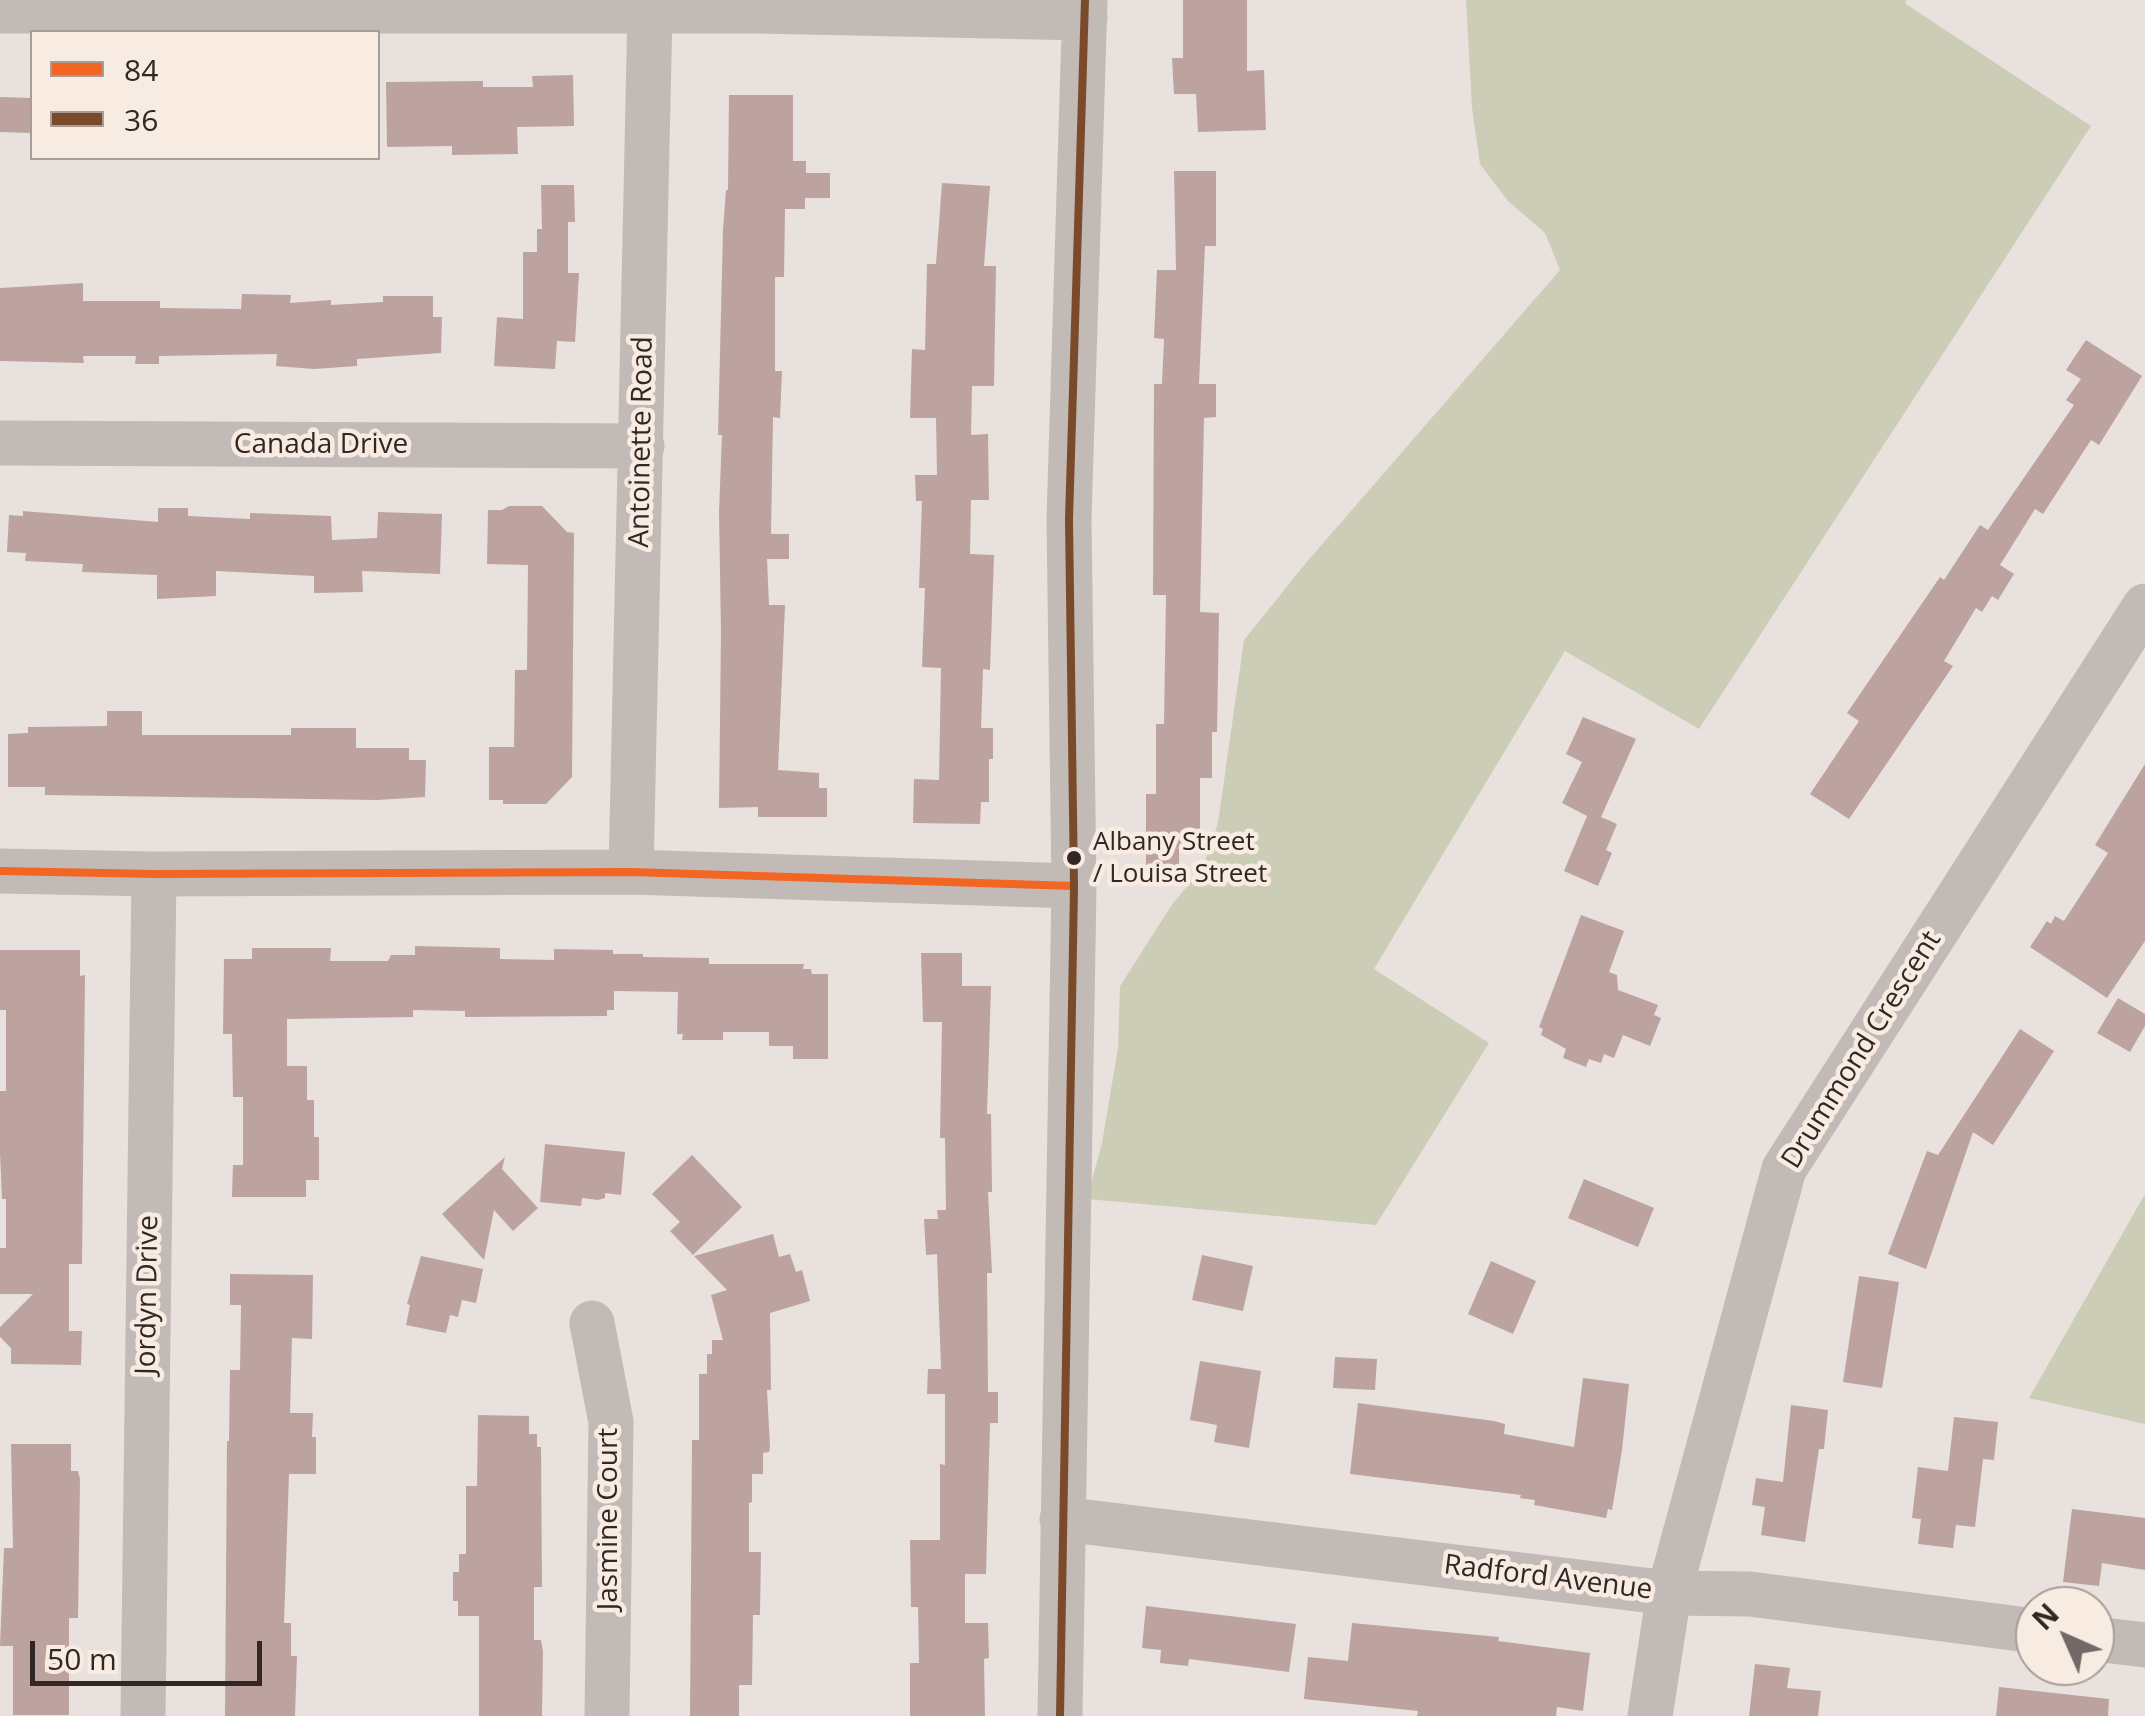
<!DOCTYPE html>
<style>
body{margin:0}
#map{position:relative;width:2145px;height:1716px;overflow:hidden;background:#e9e1dd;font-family:"Open Sans",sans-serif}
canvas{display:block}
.legend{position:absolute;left:30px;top:30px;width:350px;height:130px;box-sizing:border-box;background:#f7ebe2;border:2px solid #a89d96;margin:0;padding:12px 18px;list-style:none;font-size:30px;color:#322725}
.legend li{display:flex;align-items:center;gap:20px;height:50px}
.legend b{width:50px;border:2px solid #a89d96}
.north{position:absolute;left:2015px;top:1586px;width:100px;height:100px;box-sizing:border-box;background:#f7ebe2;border:2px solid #a89d96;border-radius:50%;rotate:315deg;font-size:28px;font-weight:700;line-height:40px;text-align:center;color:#322725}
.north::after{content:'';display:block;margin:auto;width:35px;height:45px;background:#726865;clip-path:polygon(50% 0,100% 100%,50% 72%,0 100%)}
.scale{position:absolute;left:30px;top:1641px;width:232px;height:45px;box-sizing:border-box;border:5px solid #322725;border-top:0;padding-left:12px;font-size:30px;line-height:35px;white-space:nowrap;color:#322725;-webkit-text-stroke:8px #f7ebe2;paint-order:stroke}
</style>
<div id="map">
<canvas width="2145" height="1716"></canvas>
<ul class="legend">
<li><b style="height:12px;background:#f26522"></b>84</li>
<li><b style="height:12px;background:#7a4b2a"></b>36</li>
</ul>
<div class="north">N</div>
<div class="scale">50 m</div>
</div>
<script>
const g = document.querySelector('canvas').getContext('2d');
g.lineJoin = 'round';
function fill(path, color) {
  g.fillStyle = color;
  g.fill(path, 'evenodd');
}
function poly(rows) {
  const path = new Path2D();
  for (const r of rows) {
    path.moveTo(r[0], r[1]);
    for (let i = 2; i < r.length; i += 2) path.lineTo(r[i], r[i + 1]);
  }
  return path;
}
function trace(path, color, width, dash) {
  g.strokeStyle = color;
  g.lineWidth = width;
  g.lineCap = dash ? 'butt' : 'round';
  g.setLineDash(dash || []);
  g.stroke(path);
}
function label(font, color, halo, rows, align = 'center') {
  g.font = font + ' "Open Sans",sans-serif';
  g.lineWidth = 9;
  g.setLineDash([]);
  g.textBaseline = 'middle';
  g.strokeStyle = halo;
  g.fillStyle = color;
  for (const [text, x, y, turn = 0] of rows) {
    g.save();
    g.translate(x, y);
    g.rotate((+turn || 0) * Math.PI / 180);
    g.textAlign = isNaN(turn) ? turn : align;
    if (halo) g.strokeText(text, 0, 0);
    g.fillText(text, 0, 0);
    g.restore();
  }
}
const green = poly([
 [1466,0,1906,0,1906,4,2091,126,1699,729,1565,651,1374,969,1489,1043,1376,1225,1087,1199,1102,1143,1118,1048,1120,986,1171,906,1203,867,1218,823,1244,640,1305,564,1560,270,1545,233,1508,201,1480,164,1472,108],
 [2145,1194,2145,1424,2029,1398]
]);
const building = poly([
 [1183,0,1247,0,1247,71,1264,70,1266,130,1198,132,1196,94,1174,94,1172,58,1183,58],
 [573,75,574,126,517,127,518,154,452,155,452,146,387,147,386,82,483,81,483,87,533,87,532,76],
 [729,95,793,95,793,161,806,161,806,173,830,173,830,198,805,198,805,209,785,209,784,277,775,277,775,371,782,371,780,418,773,417,771,534,789,534,789,559,767,559,769,605,785,605,778,770,819,773,819,788,827,788,827,817,758,817,758,807,719,808,721,631,719,512,722,435,718,435,723,230,726,190,728,190],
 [0,97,32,98,32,133,0,132],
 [1174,171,1216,171,1216,246,1205,246,1199,384,1216,384,1216,417,1204,418,1200,612,1219,613,1217,732,1212,732,1212,778,1200,778,1200,850,1179,850,1179,880,1146,881,1146,794,1156,794,1156,724,1164,724,1166,595,1153,595,1154,384,1162,384,1164,339,1154,338,1157,270,1176,270],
 [942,183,990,186,984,266,996,266,994,386,972,386,971,435,988,434,989,500,971,500,970,554,994,555,990,670,983,669,981,728,993,728,993,759,989,759,989,802,981,802,980,824,913,823,914,779,939,780,941,668,922,667,925,588,919,588,922,501,916,501,915,475,937,475,936,418,910,418,912,349,925,350,927,264,936,264],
 [541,185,574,185,575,222,568,222,568,273,579,273,575,342,557,341,555,369,494,366,497,317,523,319,523,252,537,252,537,229,542,229],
 [83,283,83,301,160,301,160,308,241,309,242,294,291,295,290,303,331,300,331,305,383,302,383,296,433,296,433,317,442,317,441,353,357,359,357,366,314,369,276,366,277,354,159,356,159,364,135,364,136,356,83,356,84,363,0,361,0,288],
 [2086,340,2142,376,2099,445,2091,440,2043,514,2035,509,2000,565,2014,574,1998,600,1992,596,1982,612,1976,608,1944,661,1953,666,1849,819,1810,794,1859,721,1847,713,1940,577,1944,580,1980,525,1988,530,2074,405,2066,400,2081,379,2066,370],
 [509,506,542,506,567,532,574,533,572,777,546,804,503,804,503,800,489,800,489,747,514,747,515,670,527,670,528,565,487,564,488,510,502,510],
 [158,508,188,508,188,516,250,519,250,513,331,516,332,540,377,538,378,512,442,514,440,574,362,571,363,592,314,593,314,576,216,571,216,596,157,599,157,575,82,572,83,564,25,561,26,553,7,552,9,515,23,516,23,511,158,522],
 [107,711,142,711,142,735,291,735,291,728,356,728,356,748,409,748,409,760,426,760,425,797,377,800,45,795,45,787,8,787,8,734,28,733,28,727,107,726],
 [1583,717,1636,739,1601,817,1617,824,1606,850,1612,853,1598,886,1564,871,1587,816,1562,803,1582,762,1566,754],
 [2145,764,2145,941,2107,998,2030,947,2047,921,2051,924,2055,916,2064,921,2108,853,2095,845],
 [1581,915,1624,931,1609,972,1617,975,1618,990,1658,1005,1654,1015,1661,1018,1650,1046,1623,1035,1614,1058,1604,1054,1601,1063,1589,1059,1586,1067,1563,1058,1566,1049,1541,1035,1543,1029,1539,1027],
 [415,946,500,948,500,959,554,960,554,949,613,950,613,954,643,954,643,957,709,958,709,964,804,964,803,969,811,969,812,974,828,974,828,1059,793,1059,793,1046,769,1046,769,1032,723,1032,723,1040,682,1040,683,1034,677,1034,678,992,614,991,614,1010,607,1010,607,1016,465,1017,465,1011,413,1010,413,1017,287,1019,287,1066,307,1066,307,1100,314,1100,314,1137,319,1137,319,1180,306,1180,306,1197,232,1197,233,1165,243,1165,243,1097,233,1097,232,1034,223,1034,224,959,252,959,252,948,331,948,330,961,388,961,391,955,415,955],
 [0,950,80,950,80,976,85,975,82,1264,69,1264,69,1331,82,1331,81,1365,11,1364,11,1348,0,1337,0,1327,33,1294,0,1294,0,1248,6,1248,6,1199,2,1199,0,1152,0,1091,6,1091,6,1010,0,1010],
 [921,953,962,953,962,986,991,986,987,1114,991,1114,992,1192,988,1192,992,1273,987,1273,988,1392,998,1392,998,1423,990,1423,986,1574,965,1574,965,1623,988,1623,989,1658,984,1659,985,1716,910,1716,910,1663,919,1663,918,1607,911,1607,910,1540,940,1540,940,1464,945,1465,945,1394,927,1394,928,1369,941,1369,937,1254,926,1255,924,1219,938,1219,937,1210,946,1210,945,1138,940,1138,942,1022,923,1022],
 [2118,998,2145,1014,2145,1026,2130,1052,2097,1033],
 [2020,1029,2054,1051,1993,1145,1973,1132,1926,1269,1888,1254,1927,1151,1938,1155],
 [545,1144,625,1152,621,1195,605,1193,605,1198,598,1200,582,1198,581,1206,540,1202],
 [692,1155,742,1207,693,1255,670,1231,680,1222,652,1194],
 [505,1157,502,1169,538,1208,513,1231,494,1210,484,1260,442,1214],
 [1584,1179,1654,1208,1638,1247,1568,1218],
 [773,1234,779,1257,790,1254,796,1272,802,1270,810,1301,770,1313,771,1390,767,1390,770,1447,769,1452,763,1453,763,1474,752,1474,752,1502,749,1503,749,1552,761,1552,760,1615,753,1615,752,1685,739,1685,739,1716,690,1716,692,1440,699,1440,699,1374,707,1374,707,1354,712,1354,712,1340,723,1340,711,1295,727,1290,694,1256],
 [1202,1255,1253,1266,1243,1311,1192,1300],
 [421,1256,483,1269,476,1303,462,1300,458,1317,450,1315,446,1333,406,1325,410,1305,407,1304],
 [1491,1261,1536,1281,1513,1334,1468,1314],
 [230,1274,313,1275,312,1339,292,1338,290,1413,313,1413,312,1437,316,1437,316,1474,289,1474,284,1623,291,1623,291,1656,297,1656,295,1716,225,1716,227,1441,229,1441,230,1370,240,1370,241,1305,230,1305],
 [1859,1276,1899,1282,1882,1388,1843,1382],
 [1335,1357,1377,1359,1375,1390,1333,1388],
 [1200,1361,1261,1371,1249,1448,1214,1442,1217,1425,1190,1420],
 [1583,1378,1629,1384,1622,1450,1612,1510,1608,1509,1606,1518,1534,1505,1535,1500,1520,1498,1521,1495,1350,1474,1358,1403,1494,1421,1505,1424,1504,1434,1574,1447],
 [1791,1405,1828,1410,1824,1449,1819,1449,1805,1542,1761,1535,1765,1507,1752,1505,1756,1478,1783,1482],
 [478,1415,529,1416,529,1434,537,1434,537,1447,541,1447,542,1587,534,1587,534,1640,541,1640,543,1651,542,1716,479,1716,479,1616,458,1616,458,1601,453,1601,453,1572,459,1572,459,1554,466,1554,466,1486,477,1486],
 [1954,1417,1998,1422,1994,1460,1983,1459,1975,1527,1956,1525,1953,1548,1918,1544,1921,1519,1912,1518,1918,1467,1948,1471],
 [11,1444,71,1444,71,1471,78,1471,80,1479,78,1618,69,1618,69,1715,13,1715,13,1646,0,1646,4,1548,13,1548],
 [2072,1509,2145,1518,2145,1570,2102,1563,2099,1586,2063,1582],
 [1146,1606,1296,1624,1289,1672,1189,1659,1188,1666,1160,1663,1161,1650,1142,1648],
 [1352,1623,1499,1637,1498,1641,1590,1653,1583,1711,1557,1707,1556,1716,1417,1716,1418,1711,1304,1699,1308,1657,1348,1661],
 [1755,1664,1790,1668,1787,1688,1821,1691,1818,1716,1749,1716],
 [1999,1687,2109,1699,2108,1716,1996,1716]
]);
const minor = poly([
 [0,11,758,11,1085,18],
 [0,443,642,446],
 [0,871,154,874,631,872,1074,886],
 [631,872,650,11],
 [592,1323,611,1422,607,1716],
 [1062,1519,1669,1593,1750,1594,2035,1631],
 [2095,1639,2145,1645],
 [143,1716,154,874],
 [1060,1716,1074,886,1069,519,1085,0],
 [1650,1716,1669,1593,1784,1169,2145,606]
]);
const bus1 = poly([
 [0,871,154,874,631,872,1074,886]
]);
const bus2 = poly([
 [1060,1716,1074,886,1069,519,1085,0]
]);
const markers = [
 [1074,858,9,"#322725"]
];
const busNames = [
 ["Albany Street",1093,843],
 ["/ Louisa Street",1093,875]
];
const streetNames = [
 ["Antoinette Road",642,442,-89],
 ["Canada Drive",321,445],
 ["Drummond Crescent",1862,1050,-58],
 ["Jordyn Drive",148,1295,-89],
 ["Jasmine Court",609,1519,-90],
 ["Radford Avenue",1548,1578,7]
];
fill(green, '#cccdb7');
fill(building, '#bca39f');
trace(minor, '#c2bab6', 45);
trace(bus1, '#f26522', 8);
trace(bus2, '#7a4b2a', 8);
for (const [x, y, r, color] of markers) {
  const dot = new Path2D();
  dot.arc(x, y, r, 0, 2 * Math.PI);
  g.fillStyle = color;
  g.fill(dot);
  trace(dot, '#f7ebe2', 4);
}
label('26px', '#322725', '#f7ebe2', busNames, 'left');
label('28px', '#322725', '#f7ebe2', streetNames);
</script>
